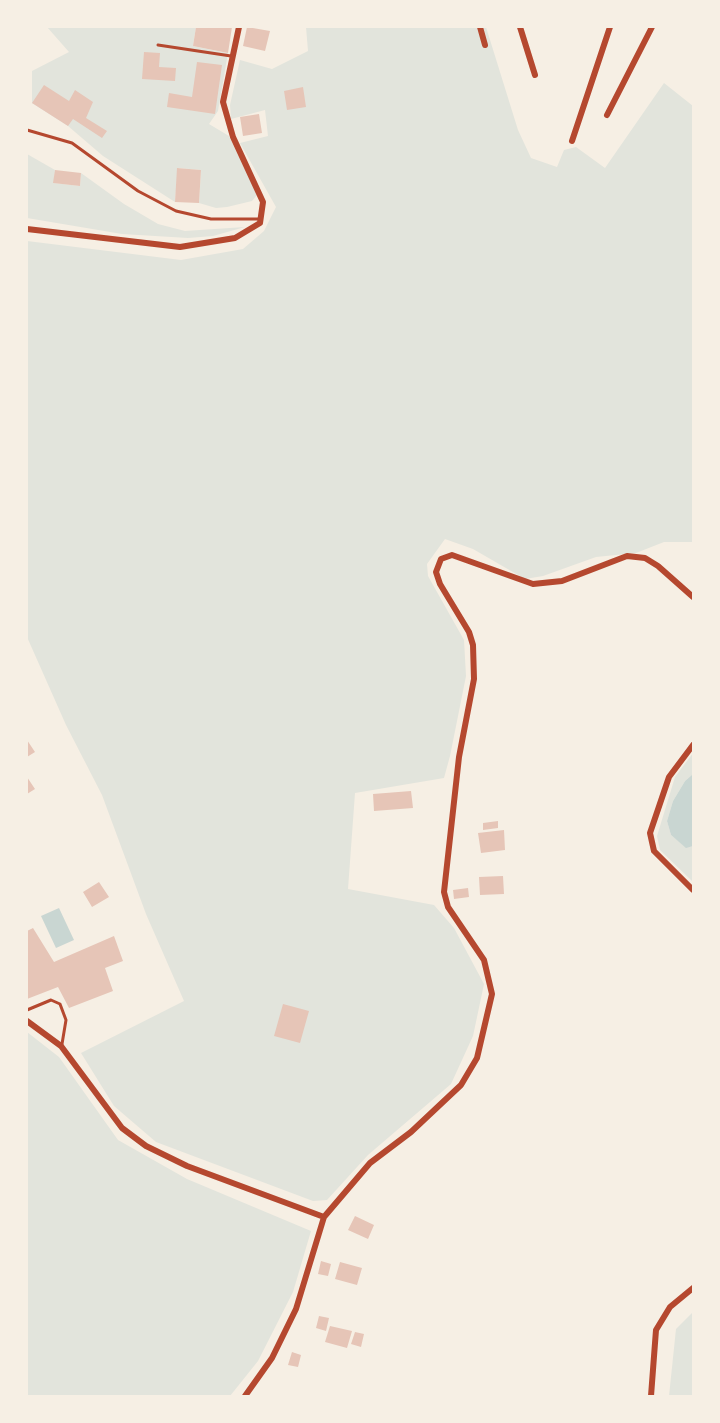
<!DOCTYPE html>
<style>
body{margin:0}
#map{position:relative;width:720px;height:1423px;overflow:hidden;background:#f6efe4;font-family:"Libre Baskerville",serif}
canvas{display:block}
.frame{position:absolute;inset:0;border:28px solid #f6efe4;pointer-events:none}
</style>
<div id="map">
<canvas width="720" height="1423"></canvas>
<div class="frame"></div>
</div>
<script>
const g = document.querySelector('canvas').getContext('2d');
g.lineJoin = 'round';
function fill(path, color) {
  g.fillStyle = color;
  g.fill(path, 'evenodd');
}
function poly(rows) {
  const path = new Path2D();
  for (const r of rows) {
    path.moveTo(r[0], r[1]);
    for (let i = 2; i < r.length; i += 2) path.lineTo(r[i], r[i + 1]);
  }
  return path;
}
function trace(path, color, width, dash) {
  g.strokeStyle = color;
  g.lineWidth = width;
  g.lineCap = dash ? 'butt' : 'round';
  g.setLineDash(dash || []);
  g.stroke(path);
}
const green = poly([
 [47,27,196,27,193,46,228,53,218,111,209,124,229,136,257,195,252,201,227,207,216,208,199,203,201,170,178,168,175,202,103,156,68,126,32,103,32,71,69,52],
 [306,27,486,27,518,130,531,158,557,167,564,150,576,147,605,168,664,83,693,106,693,542,664,542,636,553,596,557,543,576,525,579,473,549,445,539,427,564,428,576,464,640,466,676,450,756,444,778,355,793,348,889,434,905,454,928,484,984,473,1036,451,1084,368,1155,327,1200,313,1201,156,1142,114,1106,81,1053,184,1001,146,914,102,795,66,725,27,637,27,241,181,260,243,249,264,231,276,207,240,143,268,136,265,110,231,119,230,105,240,60,272,69,308,51],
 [27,154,55,170,54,183,80,186,81,173,124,204,158,224,185,231,245,227,213,236,188,238,122,234,27,218],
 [693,753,693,774,685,781,673,801,667,821,671,835,686,847,693,846,693,882,660,850,657,836,675,777],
 [27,1032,59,1057,118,1140,187,1179,311,1231,293,1292,258,1361,230,1396,27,1396],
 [693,1312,693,1396,669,1396,676,1329]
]);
const water = poly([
 [693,774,693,846,686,848,671,835,667,821,673,801,685,781],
 [59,908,74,940,56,948,41,916]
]);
const building = poly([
 [196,27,232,27,228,53,193,46],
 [247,27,270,31,265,51,243,46],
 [144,52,160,53,159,67,176,68,175,81,142,79],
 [197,62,222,65,215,114,167,107,169,93,192,97],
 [44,85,69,101,75,90,93,102,86,118,107,131,102,138,73,119,68,126,32,103],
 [303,87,306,107,287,110,284,91],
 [259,114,262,133,243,136,240,117],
 [177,168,201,170,199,203,175,202],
 [55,170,81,173,80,186,53,183],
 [27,740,35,752,27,757],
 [27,777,35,789,27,794],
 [411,791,413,808,374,811,373,794],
 [498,821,498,828,483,830,483,823],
 [504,830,505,850,481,853,478,833],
 [503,876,504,894,480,895,479,877],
 [99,882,109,897,92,907,83,892],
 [468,888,469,897,454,899,453,890],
 [33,928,54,962,114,936,123,961,105,968,113,991,69,1008,58,987,27,999,27,931],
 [283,1004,309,1011,300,1043,274,1036],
 [355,1216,374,1225,368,1239,348,1230],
 [321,1261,331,1264,328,1276,318,1274],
 [340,1262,362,1268,357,1285,335,1279],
 [319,1316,329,1318,326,1331,316,1328],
 [330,1326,352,1331,347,1348,325,1342],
 [355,1332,364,1334,361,1347,351,1344],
 [292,1352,301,1355,298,1367,288,1365]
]);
const service = poly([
 [158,45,231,56],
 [27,130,72,143,138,191,176,211,211,219,261,219],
 [27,1010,51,1000,60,1004,66,1020,62,1044]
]);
const minor = poly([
 [480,27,485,45],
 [520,27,535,75],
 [607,115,652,27],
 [572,141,610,27],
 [27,229,180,247,235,238,260,223,263,202,233,137,223,102,239,27],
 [693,745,669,777,650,833,654,851,693,890],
 [27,1021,61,1046,122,1128,146,1146,187,1166,324,1217],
 [245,1396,272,1358,296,1309,324,1217,370,1163,411,1132,461,1085,477,1058,492,994,484,960,448,907,444,892,459,757,474,679,473,645,469,632,440,584,436,572,441,559,452,555,533,584,562,581,627,556,645,558,658,566,693,597],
 [651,1396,656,1330,670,1307,693,1288]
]);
fill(green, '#e2e4dc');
fill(water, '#c9d6d2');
fill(building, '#e6c5b7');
trace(service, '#b5482f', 3);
trace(minor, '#b5482f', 6);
</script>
